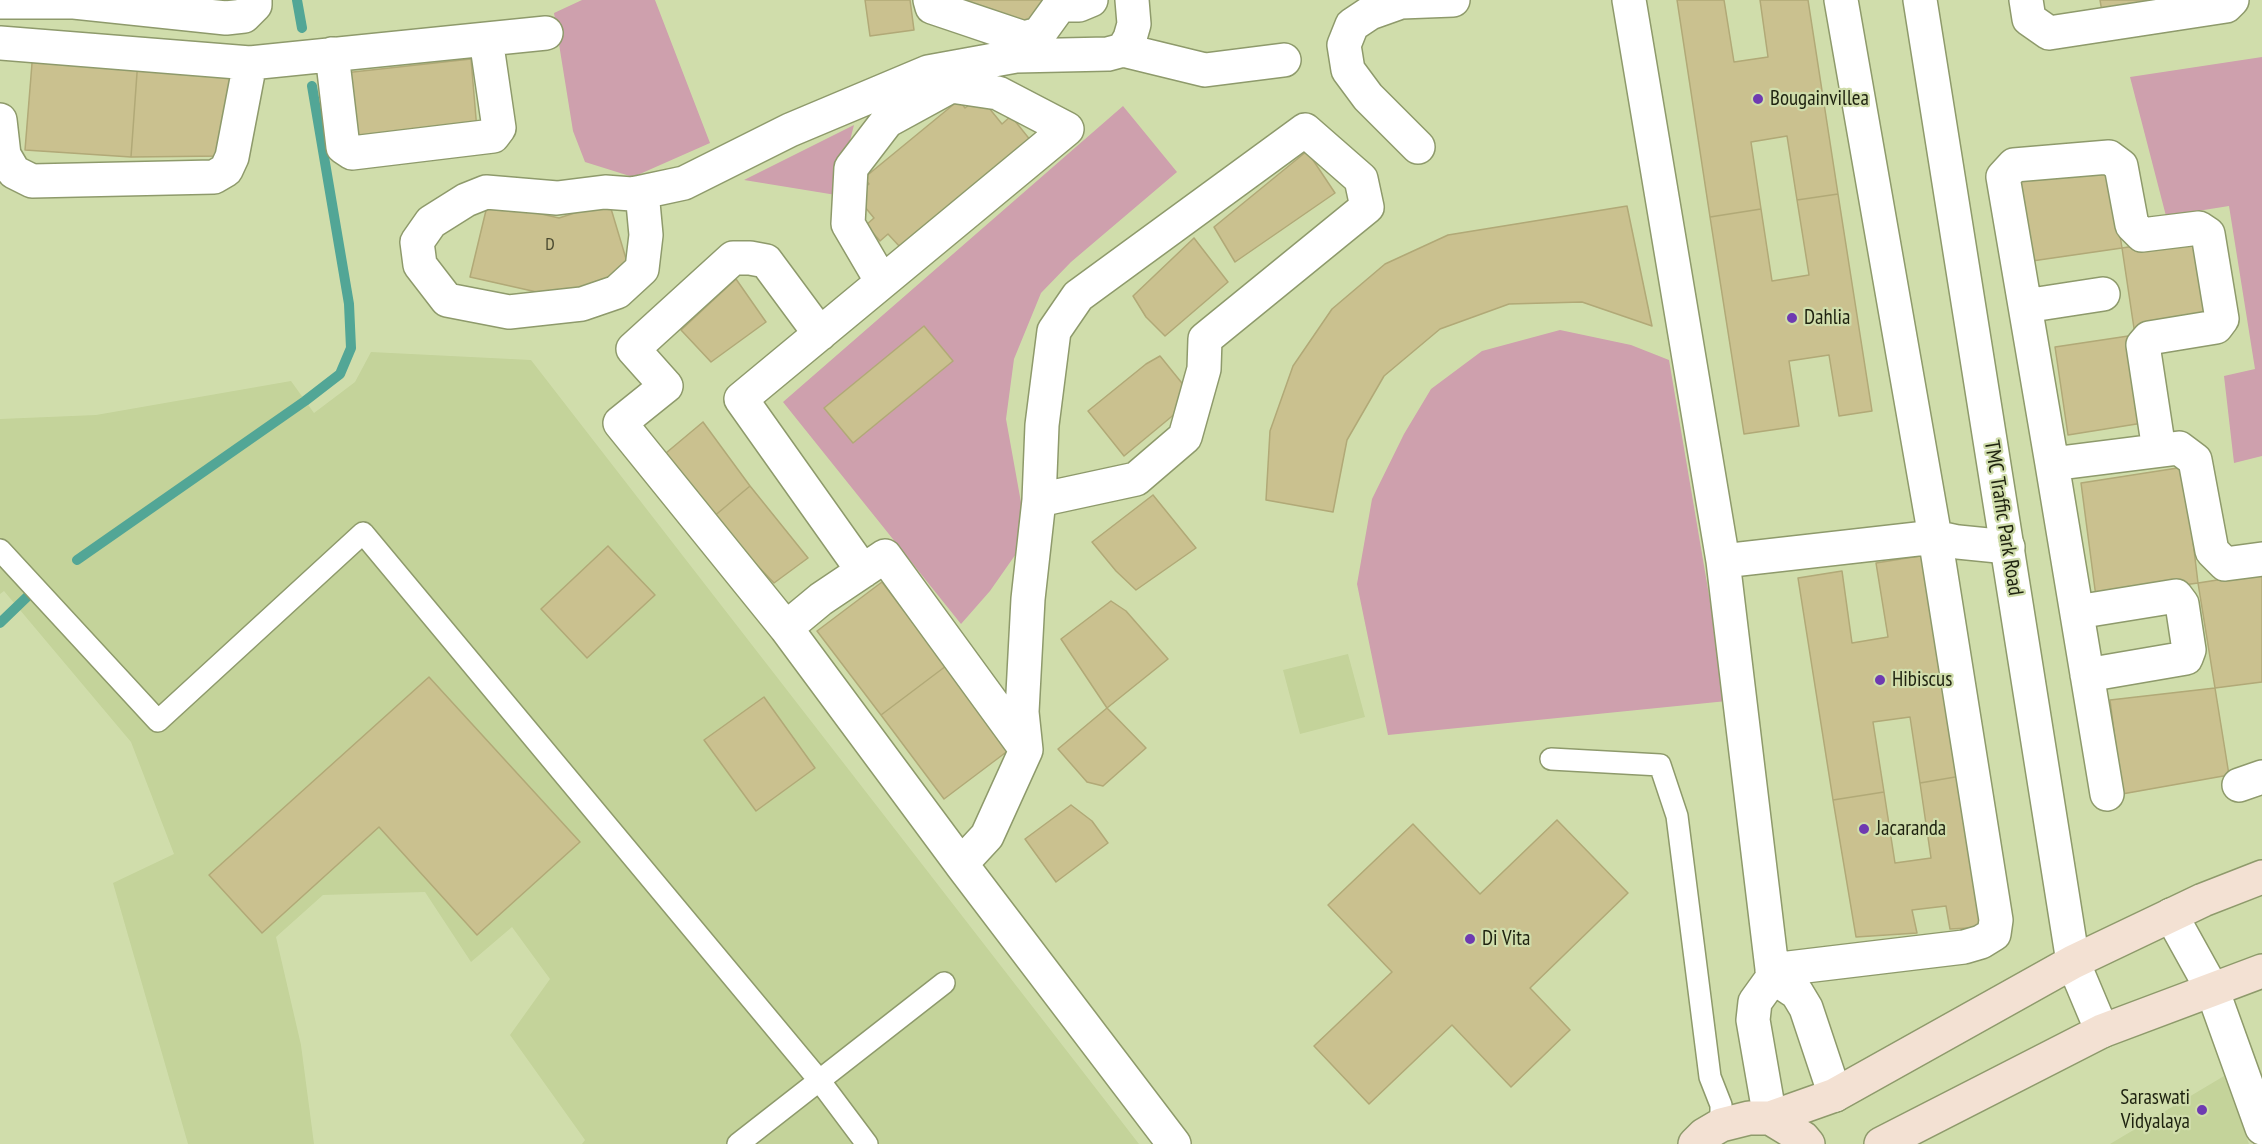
<!DOCTYPE html>
<style>
body{margin:0}
canvas{display:block;background:#d0ddab}
</style>
<canvas width="2262" height="1144"></canvas>
<script>
const g = document.querySelector('canvas').getContext('2d');
g.lineJoin = 'round';
function fill(path, color) {
  g.fillStyle = color;
  g.fill(path, 'evenodd');
}
function poly(rows) {
  const path = new Path2D();
  for (const r of rows) {
    path.moveTo(r[0], r[1]);
    for (let i = 2; i < r.length; i += 2) path.lineTo(r[i], r[i + 1]);
  }
  return path;
}
function trace(path, color, width, dash) {
  g.strokeStyle = color;
  g.lineWidth = width;
  g.lineCap = dash ? 'butt' : 'round';
  g.setLineDash(dash || []);
  g.stroke(path);
}
function label(font, color, halo, rows, align = 'center') {
  g.font = font + ' "PT Sans Narrow",sans-serif';
  g.lineWidth = 4.5;
  g.setLineDash([]);
  g.textBaseline = 'middle';
  g.strokeStyle = halo;
  g.fillStyle = color;
  for (const [text, x, y, turn = 0] of rows) {
    g.save();
    g.translate(x, y);
    g.rotate((+turn || 0) * Math.PI / 180);
    g.textAlign = isNaN(turn) ? turn : align;
    if (halo) g.strokeText(text, 0, 0);
    g.fillText(text, 0, 0);
    g.restore();
  }
}
const built = poly([
 [371,352,531,360,1139,1144,582,1144,585,1140,510,1035,550,979,512,927,471,962,425,892,323,895,276,937,301,1045,314,1144,188,1144,113,883,174,854,131,742,4,591,0,594,0,419,96,415,291,381,314,413,355,382],
 [1348,654,1365,717,1300,734,1283,670],
 [2224,1076,2249,1144,2110,1144]
]);
const green = poly([
 [582,0,655,0,710,143,633,177,585,162,573,131,554,13],
 [2262,57,2262,456,2234,463,2224,376,2255,369,2229,206,2166,216,2130,77],
 [1123,106,1177,172,1071,262,1041,293,1014,359,1006,419,1022,508,1018,551,990,591,961,624,783,402],
 [854,125,836,195,744,180],
 [1560,330,1631,345,1669,360,1727,701,1388,735,1357,584,1372,499,1404,434,1431,389,1482,351]
]);
const stream = poly([
 [297,0,302,28],
 [77,560,305,401,340,374,351,348,349,304,312,86],
 [0,623,29,595]
]);
const building = poly([
 [865,0,910,0,914,30,870,36,865,0],
 [956,0,1044,0,1029,33,956,0],
 [1677,0,1724,0,1734,62,1768,57,1760,0,1808,0,1838,194,1797,200,1787,136,1751,142,1761,209,1710,217,1677,0],
 [2100,0,2180,0,2102,12,2100,0],
 [33,51,138,59,131,157,25,150,33,51],
 [138,59,233,69,223,156,131,157,138,59],
 [471,59,477,130,354,144,344,73,471,59],
 [980,97,1002,124,1011,116,1031,141,900,247,888,234,880,241,866,225,874,218,855,195,869,184,864,178,959,100,965,108,980,97],
 [1307,151,1335,193,1235,262,1214,227,1307,151],
 [2109,164,2122,248,2032,261,2019,178,2109,164],
 [1838,194,1872,411,1839,416,1829,355,1789,361,1799,426,1744,434,1710,217,1761,209,1772,281,1809,275,1797,200,1838,194],
 [488,202,559,218,609,202,630,272,559,297,470,277,488,202],
 [1627,206,1652,326,1582,302,1509,304,1440,329,1384,376,1347,440,1333,512,1266,500,1270,431,1293,366,1332,309,1385,264,1448,235,1627,206],
 [2204,235,2217,322,2135,335,2122,248,2204,235],
 [1194,238,1228,282,1165,336,1146,317,1133,296,1194,238],
 [736,279,766,322,711,362,681,330,736,279],
 [924,326,953,361,853,443,824,408,924,326],
 [2135,335,2149,422,2068,435,2055,347,2135,335],
 [1160,356,1194,398,1124,456,1088,411,1146,364,1160,356],
 [703,422,750,486,712,518,660,458,703,422],
 [2184,467,2198,583,2096,597,2081,483,2184,467],
 [750,486,808,558,774,583,712,518,750,486],
 [1153,495,1196,548,1136,590,1116,571,1092,542,1153,495],
 [608,546,655,595,587,658,541,609,608,546],
 [1926,555,1961,776,1920,783,1910,717,1873,722,1884,792,1833,800,1798,578,1842,571,1852,643,1888,637,1876,563,1926,555],
 [2262,573,2262,682,2215,688,2198,583,2262,573],
 [882,582,946,666,881,715,817,631,882,582],
 [1111,601,1126,611,1168,659,1107,708,1061,639,1111,601],
 [946,666,1009,750,944,799,881,715,946,666],
 [429,677,580,842,477,935,379,827,262,933,209,875,429,677],
 [2215,688,2229,775,2122,794,2110,700,2215,688],
 [764,697,815,768,756,811,704,740,764,697],
 [1107,708,1146,748,1103,786,1087,782,1058,749,1107,708],
 [1961,776,1988,927,1950,929,1946,906,1912,910,1917,933,1856,937,1833,800,1884,792,1895,863,1931,858,1920,783,1961,776],
 [1071,805,1092,821,1108,843,1056,882,1025,839,1071,805],
 [1557,820,1628,893,1530,988,1570,1030,1511,1087,1452,1025,1369,1104,1314,1046,1392,972,1328,905,1413,824,1480,894,1557,820]
]);
const service = poly([
 [0,550,158,721,363,533,819,1080,867,1144],
 [1551,759,1660,765,1677,816,1710,1077,1721,1105,1721,1125],
 [738,1144,944,983]
]);
const minor = poly([
 [930,0,932,7,1024,38,1039,34,1060,5,1079,5,1091,0],
 [1629,0,1723,561],
 [2026,0,2029,19,2049,33,2226,6,2232,0],
 [0,2,74,2,226,18,244,16,255,5,255,0],
 [0,43,250,63,232,157,226,170,214,177,32,181,14,172,4,155,0,120],
 [1123,50,1205,70,1284,60],
 [332,54,343,147,352,153,493,136,499,128,486,39],
 [250,63,546,33],
 [1418,147,1368,97,1348,70,1344,45,1352,25,1370,13,1401,2,1453,0],
 [642,192,646,235,642,269,617,292,582,304,509,312,447,300,420,265,417,242,431,222,466,200,486,192,557,198,605,192,632,194,642,192,684,183,790,130,928,72,1016,56,1108,54,1123,50,1130,38,1134,24,1132,0],
 [2025,306,2103,294],
 [2159,450,2143,345,2149,338,2216,327,2222,319,2208,234,2199,228,2142,235,2132,225,2121,166,2109,157,2014,165,2003,177,2052,464,2179,448,2195,460,2212,551,2225,564,2262,559],
 [2052,464,2107,794],
 [1039,500,1136,479,1185,437,1204,369,1205,339,1367,207,1361,179,1305,130,1078,296,1054,331,1042,425,1039,500,1028,599,1022,712,1026,750,987,836,961,864,1174,1144],
 [863,571,741,399,1067,129,998,93,951,86,887,121,851,168,848,224,882,282],
 [2077,612,2176,596,2182,604,2189,650,2186,658,2087,675],
 [786,628,620,423,666,386,633,349,733,258,750,258,766,261,820,334],
 [2239,785,2262,777],
 [961,864,786,628,821,599,885,556,1025,748],
 [2171,915,2212,989,2262,1128],
 [1772,970,1964,947,1981,942,1994,934,1996,920,1935,537,1841,0],
 [1773,977,1797,993,1806,1008,1835,1095],
 [1770,1118,1753,1020,1755,1002,1773,977,1723,561,1935,537,1958,542,2008,547]
]);
const tertiary = poly([
 [1920,0,2073,962,2102,1031]
]);
const secondary = poly([
 [1770,1118,1835,1095,2073,962,2203,900,2262,877],
 [1695,1144,1704,1135,1721,1125,1749,1118,1770,1118,1803,1138,1808,1144],
 [1881,1144,2102,1031,2262,971]
]);
const markers = [
 [1758,99,6,"#6e3ab1"],
 [1792,318,6,"#6e3ab1"],
 [1880,680,6,"#6e3ab1"],
 [1864,829,6,"#6e3ab1"],
 [1470,939,6,"#6e3ab1"],
 [2202,1110,6,"#6e3ab1"]
];
const numberNames = [
 ["D",550,245]
];
const poiNames = [
 ["Bougainvillea",1770,99],
 ["Dahlia",1804,318],
 ["Hibiscus",1892,680],
 ["Jacaranda",1876,829],
 ["Di Vita",1482,939],
 ["Saraswati",2190,1098,"right"],
 ["Vidyalaya",2190,1122,"right"]
];
const streetNames = [
 ["TMC Traffic Park Road",2003,518,81]
];
fill(built, '#c4d39a');
fill(green, '#cea0ad');
trace(stream, '#52a696', 10);
fill(building, '#cac18f');
trace(building, '#b1a977', 1.5);
trace(service, '#8e9a6b', 24);
trace(minor, '#8e9a6b', 36);
trace(tertiary, '#8e9a6b', 36);
trace(secondary, '#8e9a6b', 36);
trace(service, '#fff', 21);
trace(minor, '#fff', 33);
trace(tertiary, '#fff', 33);
trace(secondary, '#f3e1d3', 33);
for (const [x, y, r, color] of markers) {
  const dot = new Path2D();
  dot.arc(x, y, r, 0, 2 * Math.PI);
  g.fillStyle = color;
  g.fill(dot);
  trace(dot, '#d0ddab', 2);
}
label('18px', '#4a4a30', null, numberNames);
label('21px', '#1f2310', '#d0ddab', poiNames, 'left');
label('21px', '#1f2310', '#d0ddab', streetNames);
</script>
